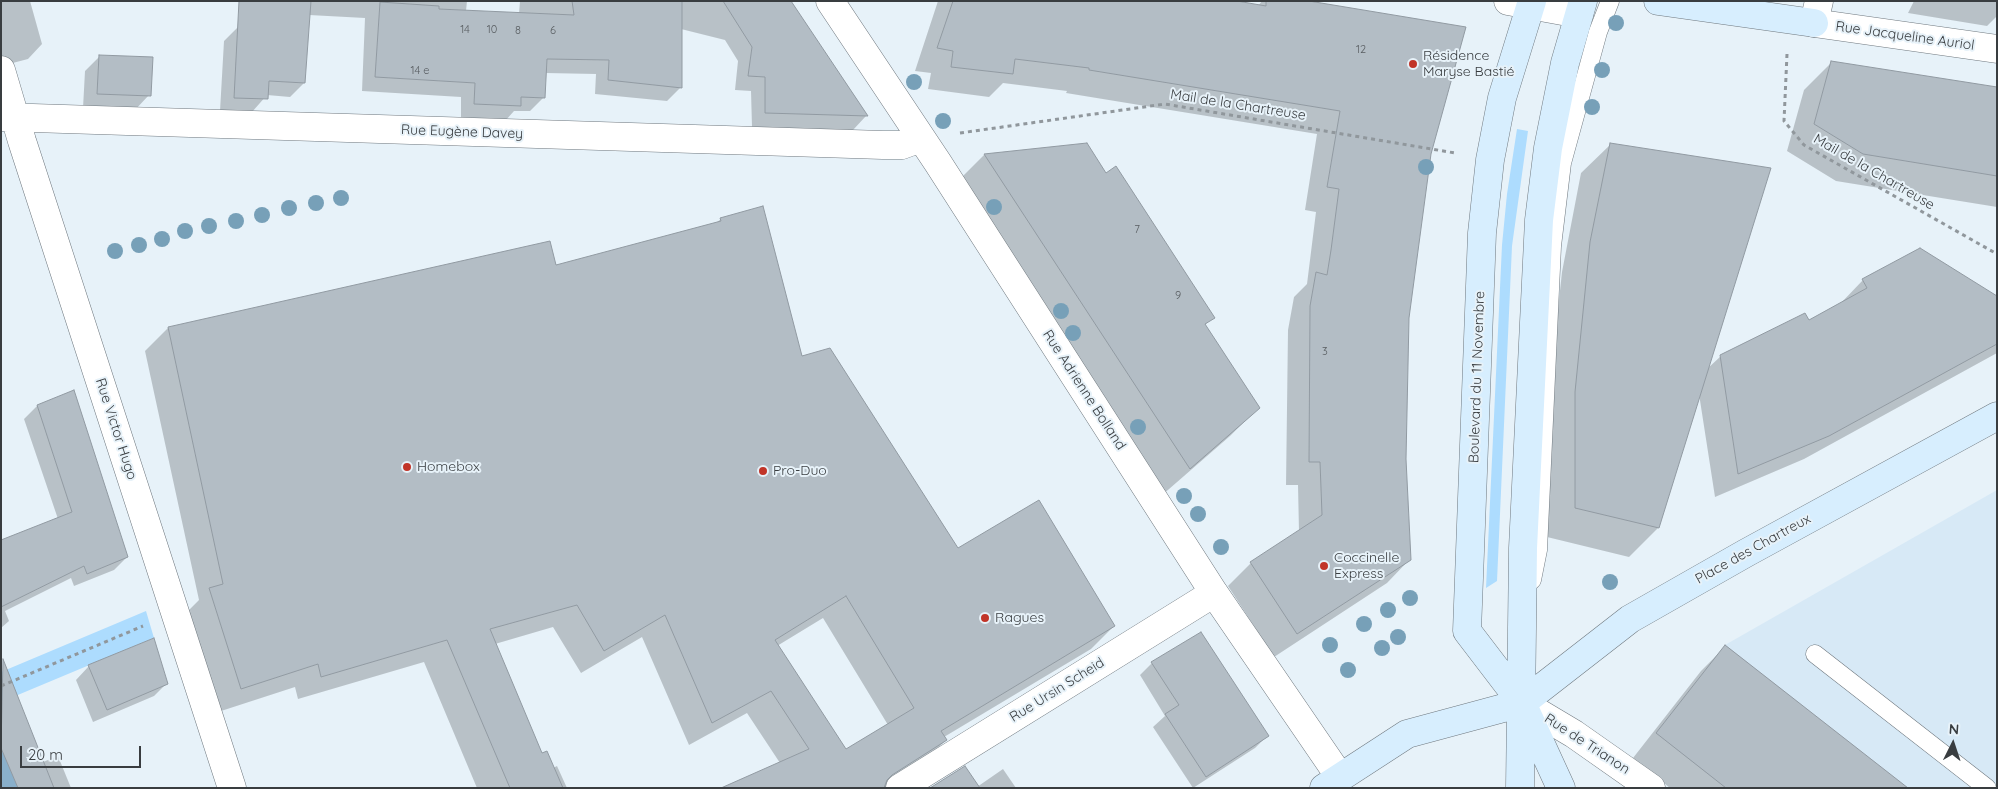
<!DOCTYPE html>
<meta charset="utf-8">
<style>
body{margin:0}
#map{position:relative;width:1998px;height:789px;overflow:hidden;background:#e7f2f9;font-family:Quicksand,sans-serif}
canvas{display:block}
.frame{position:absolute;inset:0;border:2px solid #393d40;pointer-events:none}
.north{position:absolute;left:1928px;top:719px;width:50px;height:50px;-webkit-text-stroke:4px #e7f2f9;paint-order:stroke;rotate:4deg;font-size:14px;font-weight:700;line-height:20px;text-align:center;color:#393d40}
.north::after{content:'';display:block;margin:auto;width:18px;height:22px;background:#393d40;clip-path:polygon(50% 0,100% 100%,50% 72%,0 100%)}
.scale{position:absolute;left:20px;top:746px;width:121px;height:22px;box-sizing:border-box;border:2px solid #393d40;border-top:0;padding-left:6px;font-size:15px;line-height:18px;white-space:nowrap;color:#393d40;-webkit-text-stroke:4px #e7f2f9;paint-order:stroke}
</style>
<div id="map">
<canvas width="1998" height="789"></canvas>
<div class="frame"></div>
<div class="north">N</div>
<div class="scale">20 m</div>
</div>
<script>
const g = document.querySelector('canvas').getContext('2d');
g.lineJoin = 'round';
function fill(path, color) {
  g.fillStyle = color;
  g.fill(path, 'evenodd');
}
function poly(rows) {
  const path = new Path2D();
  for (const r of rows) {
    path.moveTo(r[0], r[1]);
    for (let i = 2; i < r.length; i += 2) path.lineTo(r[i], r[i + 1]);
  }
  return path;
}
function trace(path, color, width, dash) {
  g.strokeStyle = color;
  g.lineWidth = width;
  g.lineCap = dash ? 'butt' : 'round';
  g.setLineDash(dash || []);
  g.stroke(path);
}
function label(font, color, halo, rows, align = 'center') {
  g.font = font + ' Quicksand,sans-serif';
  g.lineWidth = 4;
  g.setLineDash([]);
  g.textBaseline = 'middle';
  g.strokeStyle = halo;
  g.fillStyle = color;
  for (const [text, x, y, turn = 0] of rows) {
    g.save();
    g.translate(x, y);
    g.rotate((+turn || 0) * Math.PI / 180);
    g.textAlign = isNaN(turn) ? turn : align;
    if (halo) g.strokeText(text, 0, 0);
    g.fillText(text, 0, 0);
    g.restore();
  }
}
const built = poly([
 [1997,490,1997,788,1726,788,1656,733,1725,645]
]);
const green = poly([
 [1517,129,1528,131,1512,246,1497,581,1486,588,1502,245,1507,194],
 [146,611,154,638,1,702,1,672],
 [1,746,19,788,1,788]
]);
const shadow = poly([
 [1,1,30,1,42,44,28,59,1,66],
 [239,1,467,1,466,11,519,14,520,1,790,1,866,116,853,130,752,127,751,91,735,90,738,61,725,40,681,29,681,87,667,101,595,94,596,74,545,73,544,97,530,111,514,111,506,120,461,118,461,97,362,91,365,18,309,15,304,83,290,97,267,95,252,112,220,111,224,41,239,26],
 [938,1,1228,1,1258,6,1262,1,1301,1,1430,154,1408,318,1404,459,1410,559,1387,583,1274,657,1228,586,1251,563,1299,532,1298,485,1286,485,1288,330,1294,297,1307,284,1316,212,1305,210,1317,134,1066,93,1067,91,1003,83,989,97,928,89,931,73,915,71],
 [1914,1,1997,1,1997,16,1987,26,1908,13],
 [100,56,149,95,135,110,83,108,85,71],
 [1832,62,1997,89,1997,207,1836,181,1787,151,1804,90],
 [1611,144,1707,369,1721,356,1808,321,1840,304,1863,280,1997,298,1997,353,1804,459,1715,497,1699,394,1658,528,1629,557,1547,537,1546,422,1562,272,1581,173],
 [1086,145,1106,175,1213,317,1204,326,1258,408,1230,436,1161,496,956,183,984,155],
 [721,219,801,358,958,549,1114,626,1091,649,944,737,946,740,923,763,885,788,732,788,780,763,747,713,689,745,642,637,581,673,553,627,495,644,542,755,553,768,557,766,567,788,477,788,424,662,298,699,295,687,218,712,187,612,199,600,145,351,168,328,555,266,716,223],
 [823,618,888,725,846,750,777,646],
 [73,391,127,557,114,570,74,586,71,578,5,611,9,621,1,628,1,542,58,519,24,419,37,406],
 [1726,646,1906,788,1670,788,1633,758,1701,671],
 [1152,663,1267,736,1255,748,1193,788,1153,727,1165,716,1140,675],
 [89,666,167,683,154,696,93,722,76,680],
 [17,697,43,762,58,756,71,788,1,788,1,703],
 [1003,769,1016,788,930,788,977,787]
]);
const building = poly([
 [239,1,311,1,305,83,269,81,268,99,234,98,239,1],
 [572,1,682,1,682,88,608,80,609,60,547,59,545,98,521,97,521,106,474,104,475,83,375,77,380,2,439,6,439,9,574,15,572,1],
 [723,1,791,1,868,116,765,113,765,77,748,76,752,47,723,1],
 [953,1,1237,1,1266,6,1266,1,1309,1,1466,27,1431,154,1409,318,1406,459,1411,560,1297,634,1250,562,1322,515,1320,462,1309,462,1310,306,1316,272,1327,275,1331,250,1339,189,1327,187,1340,111,1089,70,1089,68,1015,59,1013,74,951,67,953,51,937,48,953,1],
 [99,55,153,57,151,96,97,94,99,55],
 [1831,61,1997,87,1997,176,1863,154,1814,124,1831,61],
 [1087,143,1106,173,1116,166,1200,295,1215,318,1205,324,1260,408,1190,469,984,154,1087,143],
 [1610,143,1771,168,1659,528,1575,508,1575,392,1590,242,1610,143],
 [763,206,802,356,830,348,958,548,1039,500,1115,626,941,731,947,740,892,775,887,780,884,788,721,788,809,749,771,691,712,723,665,615,604,651,577,605,490,629,542,753,547,751,563,788,510,788,447,640,321,677,318,664,241,689,209,588,223,584,168,327,550,241,556,265,721,221,720,218,763,206],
 [846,596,914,708,846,749,775,640,846,596],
 [1920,248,1997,296,1997,344,1829,436,1738,474,1720,355,1805,313,1809,320,1867,288,1862,279,1920,248],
 [74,390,128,557,87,574,84,566,1,607,1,540,72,512,37,405,74,390],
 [1201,632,1269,736,1206,777,1165,714,1179,705,1151,662,1201,632],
 [154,638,168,684,107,710,88,665,154,638],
 [1725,645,1908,788,1726,788,1656,733,1725,645],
 [3,659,54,788,18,788,1,748,3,659],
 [965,766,980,788,930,788,965,766]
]);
const path = poly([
 [1787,54,1784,121,1804,145,1997,254],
 [960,133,1165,104,1455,153],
 [1,686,143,626]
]);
const lane = poly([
 [1532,580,1538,550,1552,246,1562,163,1598,32,1610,1],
 [1815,654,1987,788]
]);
const street = poly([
 [830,1,938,163,1214,593,1340,777],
 [1508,1,1579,14],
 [1819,1,1814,23,1997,49],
 [1,70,22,141,232,788],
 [1,117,883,145,902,145,921,138],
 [1522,703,1574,734,1651,788],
 [900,788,1214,593]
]);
const secondary = poly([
 [1532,1,1502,98,1490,160,1482,233,1467,631,1522,703,1561,788],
 [1658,1,1814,23],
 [1324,788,1407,734,1522,703,1630,619,1746,553,1997,416],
 [1520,788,1523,548,1539,220,1548,148,1565,63,1583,1]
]);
const trees = [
 [1616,23],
 [1602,70],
 [914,82],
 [1592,107],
 [943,121],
 [1426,167],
 [341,198],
 [316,203],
 [994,207],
 [289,208],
 [262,215],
 [236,221],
 [209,226],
 [185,231],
 [162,239],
 [139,245],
 [115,251],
 [1061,311],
 [1073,333],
 [1138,427],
 [1184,496],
 [1198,514],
 [1221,547],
 [1610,582],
 [1410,598],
 [1388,610],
 [1364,624],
 [1398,637],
 [1330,645],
 [1382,648],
 [1348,670]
];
const markers = [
 [1413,64,5,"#c13428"],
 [407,467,5,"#c13428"],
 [763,471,5,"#c13428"],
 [1324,566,5,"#c13428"],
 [985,618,5,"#c13428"]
];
const numberNames = [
 ["14",465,30],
 ["10",492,30],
 ["8",518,31],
 ["6",553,31],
 ["12",1361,50],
 ["14 e",420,71],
 ["7",1137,230],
 ["9",1178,296],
 ["3",1325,352]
];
const streetNames = [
 ["Rue Jacqueline Auriol",1905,36,8],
 ["Mail de la Chartreuse",1238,105,9],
 ["Rue Eugène Davey",462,132,2],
 ["Mail de la Chartreuse",1874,172,30],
 ["Boulevard du 11 Novembre",1477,377,-88],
 ["Rue Adrienne Bolland",1084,390,57],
 ["Rue Victor Hugo",116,429,72],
 ["Place des Chartreux",1753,549,-29],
 ["Rue Ursin Scheid",1057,690,-32],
 ["Rue de Trianon",1587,744,33]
];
const poiNames = [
 ["Résidence",1423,56],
 ["Maryse Bastié",1423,72],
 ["Homebox",417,467],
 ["Pro-Duo",773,471],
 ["Coccinelle",1334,558],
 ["Express",1334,574],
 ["Ragues",995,618]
];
fill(built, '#d7e9f6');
fill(green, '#addcfe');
fill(shadow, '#0003');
fill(building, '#b3bdc5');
trace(building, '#919aa2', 1);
trace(lane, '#6f787f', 19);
trace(street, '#6f787f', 29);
trace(secondary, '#6f787f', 29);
trace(path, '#90979c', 3, [4, 4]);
trace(lane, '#fff', 18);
trace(street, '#fff', 28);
trace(secondary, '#d7eefe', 28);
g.fillStyle = '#77a0b8';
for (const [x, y] of trees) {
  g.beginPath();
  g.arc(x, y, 8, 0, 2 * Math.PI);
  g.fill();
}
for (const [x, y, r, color] of markers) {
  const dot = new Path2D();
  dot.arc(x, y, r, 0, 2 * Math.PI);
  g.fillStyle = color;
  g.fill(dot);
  trace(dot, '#e7f2f9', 2);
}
label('11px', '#585d61', null, numberNames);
label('14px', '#393d40', '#e7f2f9', streetNames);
label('14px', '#393d40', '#e7f2f9', poiNames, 'left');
</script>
